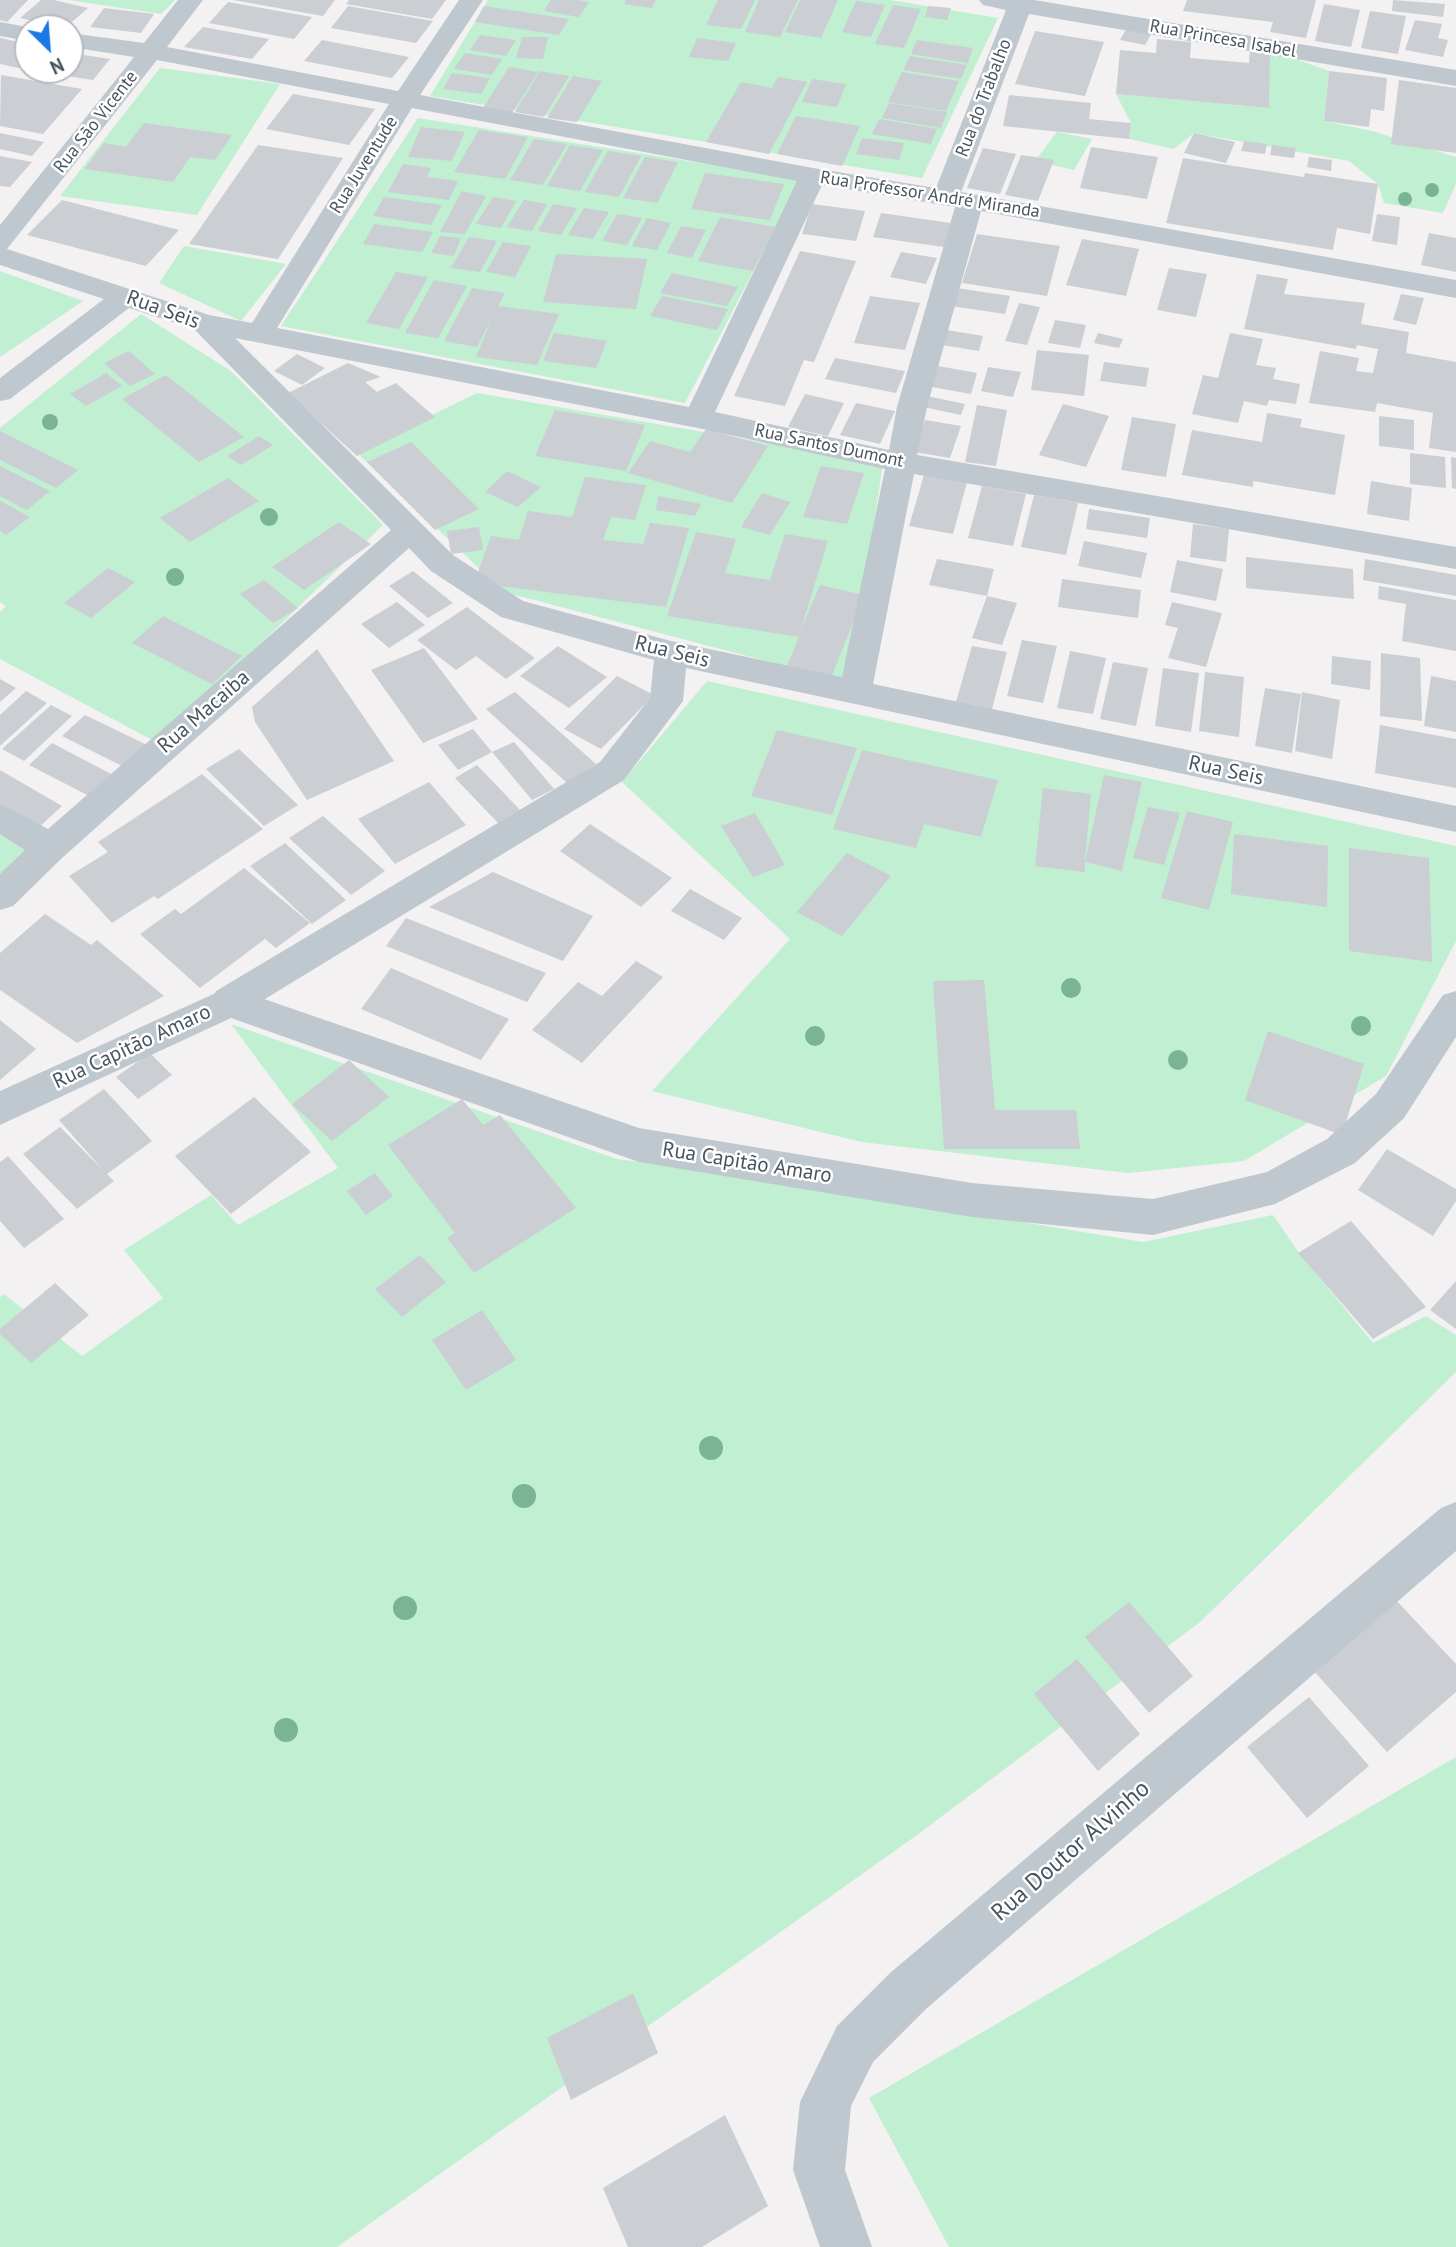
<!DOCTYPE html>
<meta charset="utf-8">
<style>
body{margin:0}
#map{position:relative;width:1456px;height:2247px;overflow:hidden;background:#f3f1f1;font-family:"PT Sans",sans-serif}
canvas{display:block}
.north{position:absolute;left:14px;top:14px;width:70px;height:70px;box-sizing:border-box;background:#fff;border:2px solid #b6bbbf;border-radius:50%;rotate:155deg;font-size:19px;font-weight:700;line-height:28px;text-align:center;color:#49555e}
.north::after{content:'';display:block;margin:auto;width:24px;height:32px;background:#1c78e2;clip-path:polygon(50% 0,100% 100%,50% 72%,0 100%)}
</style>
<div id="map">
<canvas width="1456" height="2247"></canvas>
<div class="north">N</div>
</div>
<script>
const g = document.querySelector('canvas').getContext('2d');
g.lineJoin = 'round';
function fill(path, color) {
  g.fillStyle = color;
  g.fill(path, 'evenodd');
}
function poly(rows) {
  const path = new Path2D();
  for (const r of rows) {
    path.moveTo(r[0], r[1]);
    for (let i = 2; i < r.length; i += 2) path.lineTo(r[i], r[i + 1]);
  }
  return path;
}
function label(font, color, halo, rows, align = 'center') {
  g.font = font + ' "PT Sans",sans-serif';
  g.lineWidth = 5;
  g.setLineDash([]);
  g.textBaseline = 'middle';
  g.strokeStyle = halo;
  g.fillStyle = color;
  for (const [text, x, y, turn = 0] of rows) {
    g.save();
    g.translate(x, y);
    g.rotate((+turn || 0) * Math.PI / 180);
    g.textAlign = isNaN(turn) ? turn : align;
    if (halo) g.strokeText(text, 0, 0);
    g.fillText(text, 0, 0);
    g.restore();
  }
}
const green = poly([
 [68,0,175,0,161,14],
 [488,0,890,0,998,18,922,178,430,96],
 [1270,50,1329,71,1324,121,1372,131,1456,157,1456,184,1443,213,1384,203,1378,184,1349,161,1194,133,1174,149,1129,139,1131,123,1116,94,1268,108],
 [160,68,280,84,197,215,60,196],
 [418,118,801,179,685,403,281,326],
 [1057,132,1092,139,1074,170,1035,161],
 [184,246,286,264,241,321,159,283],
 [0,271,83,301,0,357],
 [141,314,231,371,383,525,158,743,0,659,0,612,6,606,0,602,0,428],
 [477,393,883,463,850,683,504,592,356,452],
 [707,681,1456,846,1456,941,1386,1076,1244,1161,1128,1173,862,1142,652,1091,790,939,622,782],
 [0,831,32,851,0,880],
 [231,1024,617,1159,733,1174,1143,1242,1273,1215,1299,1253,1373,1343,1426,1316,1456,1335,1456,1372,1200,1622,917,1835,337,2247,0,2247,0,1297,4,1294,82,1356,163,1298,124,1250,211,1195,238,1225,338,1168],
 [1456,1757,1456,2247,949,2247,869,2098]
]);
const building = poly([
 [0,0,28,0,7,22,0,20],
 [41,0,54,0,88,8,65,28,20,18],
 [233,0,335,0,323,16],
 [349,0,446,0,432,19,346,4],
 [551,0,578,0,589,2,579,17,544,11],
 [626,0,656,0,652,8,624,4],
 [718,0,755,0,741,29,706,25],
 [759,0,798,0,780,37,745,32],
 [800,0,838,0,821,38,785,32],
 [1187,0,1316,0,1306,38,1270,32,1273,22,1183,11],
 [1393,0,1445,4,1443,17,1392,11],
 [856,1,885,5,871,37,842,32],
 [228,2,312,17,294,39,209,23],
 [1324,4,1360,10,1351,47,1315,41],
 [893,5,921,9,904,48,875,44],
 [348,6,433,21,416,43,331,28],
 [484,6,569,19,559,35,475,22],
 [928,6,951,8,947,20,925,17],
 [104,8,154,14,141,33,90,27],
 [1370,11,1406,16,1398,54,1361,48],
 [1415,20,1442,24,1438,38,1448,40,1443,57,1405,50],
 [1129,24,1154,29,1145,45,1120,40],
 [203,27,269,39,252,59,184,47],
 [1035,31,1104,42,1085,96,1015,84],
 [480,35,516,40,506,56,470,50],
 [522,37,548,37,543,59,516,58],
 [0,38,28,44,28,64,23,69,0,64],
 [697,38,736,43,728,61,689,57],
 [1157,39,1191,42,1190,58,1249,63,1250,48,1270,50,1269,108,1116,94,1120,50,1156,53],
 [322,40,409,57,392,78,304,61],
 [917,40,973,48,968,63,911,54],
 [70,53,110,59,93,80,47,73,50,70,70,70],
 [465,53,502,59,492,75,454,69],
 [910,56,967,65,961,79,903,70],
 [509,67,538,72,512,113,483,108],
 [540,71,569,76,544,117,515,112],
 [1329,71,1387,78,1384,111,1371,109,1369,127,1324,121],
 [902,72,959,81,946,111,888,102],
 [452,73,490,78,481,94,443,89],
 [1,75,82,89,43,134,0,126],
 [573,76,602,81,577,122,547,118],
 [778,77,807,82,769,154,706,142,741,82,772,88],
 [812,79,846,84,837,107,802,102],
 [1399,80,1456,88,1456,153,1391,144],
 [293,94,375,109,349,145,266,129],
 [1009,95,1091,103,1089,119,1131,123,1129,139,1003,126],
 [889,103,947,112,941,128,882,118],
 [796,116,860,126,842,166,777,154],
 [879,119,937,129,931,144,872,134],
 [144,123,232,135,215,160,190,157,173,182,85,169,104,143,126,147],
 [421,127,465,132,452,161,408,157],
 [479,130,528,137,505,179,454,172],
 [0,133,44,142,32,156,0,149],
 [1194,133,1235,142,1226,163,1184,153],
 [862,138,904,143,899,160,856,154],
 [534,139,567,144,543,185,510,180],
 [1244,141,1267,144,1265,154,1241,151],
 [258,145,343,158,278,259,189,244],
 [570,145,603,150,580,191,547,186],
 [1272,145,1296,148,1294,158,1270,155],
 [1091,147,1158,157,1147,199,1080,188],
 [983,148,1016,154,1000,194,967,188],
 [608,151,641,156,619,197,585,192],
 [1021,155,1054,160,1038,201,1005,195],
 [0,156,32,162,10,187,0,186],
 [645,157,678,162,657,203,623,198],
 [1309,157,1332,160,1331,171,1307,167],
 [1183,158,1304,177,1305,173,1378,184,1370,234,1337,228,1333,250,1166,223],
 [403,164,431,168,427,177,458,181,449,200,388,192],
 [705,173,784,184,770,220,691,209],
 [462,191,486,196,465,234,440,232],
 [384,197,442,205,431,225,373,216],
 [493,197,516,201,501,228,476,224],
 [62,200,179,230,146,266,27,235],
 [524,200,547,204,532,231,507,227],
 [553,204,577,208,561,235,538,231],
 [812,204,865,211,856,241,802,234],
 [584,208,609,212,593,239,568,235],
 [881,213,951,223,944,247,873,237],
 [617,214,642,218,627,245,602,241],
 [1377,214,1400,217,1397,245,1372,241],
 [720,217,775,227,753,271,698,261],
 [647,218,671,223,657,250,632,246],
 [374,224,433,232,422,252,363,244],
 [681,226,706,230,692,258,667,253],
 [1429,233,1456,238,1456,272,1421,265],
 [977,234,1060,246,1047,296,962,283],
 [440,236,461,238,454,256,431,253],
 [469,237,497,241,480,272,451,268],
 [1082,239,1139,249,1126,296,1066,285],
 [503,242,531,246,515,277,486,272],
 [800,251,856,261,814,362,804,360,785,406,734,396],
 [901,252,937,258,926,284,890,277],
 [556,254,647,259,636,309,543,302],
 [1169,268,1207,274,1196,317,1157,310],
 [396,272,428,277,399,329,366,323],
 [672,273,738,287,727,306,660,293],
 [1257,274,1288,279,1284,294,1365,303,1361,324,1409,332,1406,353,1456,362,1456,452,1429,448,1433,413,1377,403,1375,412,1309,403,1320,351,1359,358,1356,371,1373,373,1378,349,1357,345,1356,349,1244,329],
 [434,280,467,286,438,338,405,333],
 [472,288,505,293,498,306,559,314,537,365,476,357,492,318,477,347,444,341],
 [957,288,1010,296,1005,314,951,306],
 [1401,294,1424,298,1416,325,1393,320],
 [662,296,728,309,717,330,650,316],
 [870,296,920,303,905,350,854,343],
 [1019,303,1040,307,1027,345,1005,341],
 [1055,320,1086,325,1080,348,1048,343],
 [947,330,983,336,979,351,942,345],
 [554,333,607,341,596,368,543,361],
 [1098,333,1123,339,1119,348,1094,343],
 [1230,333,1263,339,1256,365,1276,368,1273,379,1300,384,1296,404,1269,400,1267,406,1244,401,1238,423,1192,414,1203,375,1218,378],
 [1037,350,1089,355,1084,396,1031,390],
 [129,351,155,374,130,386,104,363],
 [297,354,325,368,302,385,274,371],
 [835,358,899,370,905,371,896,393,825,379],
 [1104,362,1149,368,1146,387,1100,381],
 [348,363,381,377,365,382,377,392,396,383,435,417,357,456,288,393],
 [938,366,977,373,971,394,932,387],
 [988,367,1021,372,1013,397,981,391],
 [106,373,122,386,86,406,70,394],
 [166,375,244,437,199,462,122,399],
 [805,394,844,403,828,436,788,427],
 [927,396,965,404,961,415,923,407],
 [856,403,895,411,880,444,840,435],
 [1063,404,1109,416,1086,467,1039,455],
 [977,405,1007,410,996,466,965,462],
 [555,410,645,425,626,471,535,456],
 [1267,413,1302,419,1300,427,1345,435,1335,495,1253,481,1253,487,1182,475,1192,430,1262,442],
 [1379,416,1414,420,1414,450,1379,446],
 [1132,417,1176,424,1166,477,1121,470],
 [925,420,961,426,950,458,914,452],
 [706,429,768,446,732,503,628,473,650,441,690,452],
 [0,431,78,470,56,488,0,460],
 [259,436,273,445,241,465,227,456],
 [411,442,479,509,435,530,367,462],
 [1410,453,1445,457,1446,488,1410,484],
 [1451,457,1456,458,1456,489,1452,488],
 [0,466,50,491,27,510,0,496],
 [821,466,864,473,847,524,803,517],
 [507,471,541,487,518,507,485,492],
 [924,475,967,482,953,534,909,526],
 [585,477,646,485,635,520,611,517,603,540,643,544,650,523,689,528,666,607,474,583,491,536,519,540,528,511,572,517],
 [228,478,259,501,190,542,160,518],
 [1371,481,1412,488,1409,521,1367,514],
 [982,486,1026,494,1013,546,968,538],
 [762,493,790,502,770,535,741,527],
 [1034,495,1078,503,1066,555,1021,547],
 [658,496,701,504,695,516,656,510],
 [0,501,30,517,6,535,0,531],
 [1089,509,1150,518,1147,538,1086,529],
 [339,522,371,544,304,590,272,567],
 [1193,524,1229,529,1226,562,1190,557],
 [479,527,483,550,451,554,447,531],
 [696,532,736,539,725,573,770,580,785,534,828,541,800,632,820,585,864,595,831,678,786,668,799,637,667,616],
 [1084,541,1147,553,1141,578,1078,566],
 [1246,557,1353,569,1354,599,1246,588],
 [937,559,994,569,987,596,929,585],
 [1365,559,1456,575,1456,596,1363,580],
 [1177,560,1223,569,1216,601,1170,592],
 [108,568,135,582,91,618,64,603],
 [413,571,453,603,428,618,389,586],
 [1062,579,1141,590,1138,618,1058,607],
 [264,580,298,608,273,623,240,594],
 [1379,586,1456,600,1456,651,1402,641,1406,604,1378,599],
 [987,596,1017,603,1002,645,972,638],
 [397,602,425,625,389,648,361,624],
 [1172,602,1222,613,1206,667,1168,658,1178,628,1165,625],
 [467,607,505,636,535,658,506,679,476,656,456,670,417,640],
 [163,616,242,656,212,684,132,643],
 [1022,640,1057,646,1043,703,1007,696],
 [558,646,607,677,569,708,520,676],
 [972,646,1007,652,992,709,956,702],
 [424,648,478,719,423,743,371,670],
 [317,649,394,761,307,800,255,722,252,707],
 [1070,651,1106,658,1093,714,1057,708],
 [1381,653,1420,658,1422,721,1380,716],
 [1332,656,1371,661,1370,690,1331,684],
 [1113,662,1148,668,1136,726,1100,719],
 [1163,668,1199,673,1191,732,1155,726],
 [1205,672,1244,677,1239,737,1199,731],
 [617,676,654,695,601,749,564,729],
 [1431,676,1456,681,1456,732,1424,726],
 [0,679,16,688,0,702],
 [1265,688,1301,694,1292,753,1255,746],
 [26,691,47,703,0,746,0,715],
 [515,692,596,764,567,783,486,709],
 [1302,692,1340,700,1332,759,1295,751],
 [51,705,72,716,24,761,2,749],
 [85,715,147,745,124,767,62,736],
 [1380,725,1456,739,1456,788,1375,773],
 [473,729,492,752,458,770,438,745],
 [777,730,857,748,832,815,751,796],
 [514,742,554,789,532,800,492,752],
 [52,743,113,775,91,797,29,765],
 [239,749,298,805,264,826,206,769],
 [862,750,998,780,981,837,924,824,916,848,833,829],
 [477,765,520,810,498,823,455,778],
 [0,770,62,806,35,831,0,809],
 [202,774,263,829,158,899,154,896,112,923,69,876,108,852,98,842],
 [1104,775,1142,782,1122,871,1085,862,1085,872,1035,866,1043,788,1091,794,1085,862],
 [429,782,466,825,395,864,358,819],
 [1148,807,1180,813,1164,865,1133,858],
 [1187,811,1233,822,1209,910,1161,898],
 [755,813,785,865,753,877,721,826],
 [323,816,385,871,351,895,289,838],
 [590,824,672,878,641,907,560,851],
 [1234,834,1328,846,1327,907,1231,894],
 [285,843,346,900,312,924,250,866],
 [1349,848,1429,858,1432,962,1349,951],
 [847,853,891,876,842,936,797,912],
 [244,868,310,923,276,948,265,939,200,988,140,934,175,909,181,914],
 [493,872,593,916,563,961,429,907],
 [690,889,742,918,724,940,671,911],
 [45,914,91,945,97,940,164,996,77,1043,0,990,0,953],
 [406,918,546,973,527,1002,386,946],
 [636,961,663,977,582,1063,532,1030,578,982,602,996],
 [391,968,509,1019,481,1060,361,1009],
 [984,980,995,1110,1076,1110,1080,1149,944,1149,933,981],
 [0,1020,36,1049,0,1080],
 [1268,1031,1364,1064,1342,1135,1245,1100],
 [150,1053,172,1075,138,1099,116,1077],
 [349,1060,389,1097,332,1141,292,1104],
 [104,1089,152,1141,107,1174,114,1181,77,1209,23,1154,60,1127,103,1170,59,1120],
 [254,1097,311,1152,231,1214,175,1156],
 [462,1099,483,1125,500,1115,576,1208,474,1273,447,1238,455,1233,388,1145],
 [1387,1149,1456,1189,1456,1201,1433,1236,1358,1190],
 [8,1156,64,1219,24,1248,0,1221,0,1162],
 [375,1173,393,1196,366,1215,347,1191],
 [1351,1221,1426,1307,1373,1339,1298,1253],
 [420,1255,446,1282,402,1317,375,1289],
 [1456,1281,1456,1329,1430,1310],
 [55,1283,89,1315,31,1363,0,1334,0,1329],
 [482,1310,516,1360,466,1390,432,1340],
 [1394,1598,1456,1664,1456,1692,1387,1752,1312,1669],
 [1129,1602,1193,1676,1149,1713,1085,1637],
 [1077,1659,1140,1734,1098,1771,1034,1694],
 [1309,1697,1369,1766,1307,1818,1247,1747],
 [633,1993,658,2053,571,2100,547,2038],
 [725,2115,768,2206,702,2247,628,2247,603,2188]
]);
const minor = poly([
 [178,0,203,0,167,47,398,91,459,0,483,0,420,95,813,168,936,188,1006,10,983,5,979,0,1034,0,1456,70,1456,86,1029,14,961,192,1456,280,1456,298,981,211,927,407,917,455,1456,547,1456,569,914,474,873,684,1456,806,1456,832,686,668,683,701,624,780,242,1013,229,1017,216,1013,211,1002,216,991,600,762,650,698,654,660,501,617,431,571,409,548,62,858,13,906,0,910,0,874,25,850,0,834,0,804,48,829,391,530,194,329,129,308,10,399,0,401,0,378,104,299,0,265,0,225,134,57,70,47,70,33,144,43,178,0],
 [157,60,389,104,252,323,209,315,7,249,157,60],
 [412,108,797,181,689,407,277,328,412,108],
 [822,185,955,207,897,407,889,450,715,412,822,185],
 [235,338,698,428,885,469,842,677,671,641,523,601,453,555,235,338],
 [0,22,33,28,28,28,28,41,0,36,0,22],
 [1456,1502,1456,1551,926,2009,873,2062,851,2106,845,2170,872,2247,820,2247,793,2170,800,2102,837,2026,890,1973,1441,1508,1456,1502]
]);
const tertiary = poly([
 [229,987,639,1128,972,1183,1153,1199,1267,1172,1327,1139,1376,1094,1443,995,1456,991,1456,1037,1404,1118,1355,1163,1275,1204,1153,1235,972,1217,639,1162,231,1018,0,1125,0,1091,229,987]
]);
const trees = [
 [1432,190,7],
 [1405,199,7],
 [50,422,8],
 [269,517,9],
 [175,577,9],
 [1071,988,10],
 [1361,1026,10],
 [815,1036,10],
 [1178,1060,10],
 [711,1448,12],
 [524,1496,12],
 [405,1608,12],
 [286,1730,12]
];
const farStreetnames = [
 ["Rua Princesa Isabel",1223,39,10],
 ["Rua do Trabalho",984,98,-69],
 ["Rua São Vicente",96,122,-52],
 ["Rua Juventude",364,165,-58],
 ["Rua Professor André Miranda",930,195,9],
 ["Rua Santos Dumont",829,446,12]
];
const streetNames = [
 ["Rua Seis",163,310,20],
 ["Rua Seis",672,652,14],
 ["Rua Macaiba",204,712,-41],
 ["Rua Seis",1226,771,12],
 ["Rua Capitão Amaro",132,1047,-25],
 ["Rua Capitão Amaro",747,1163,9]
];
const nearStreetnames = [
 ["Rua Doutor Alvinho",1071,1851,-41]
];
fill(green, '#c1efd1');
fill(building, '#cbced3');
fill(minor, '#bfc8cf');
fill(tertiary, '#bfc8cf');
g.fillStyle = '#7bb395';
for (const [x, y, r] of trees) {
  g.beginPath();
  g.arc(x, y, r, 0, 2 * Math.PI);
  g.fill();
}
label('18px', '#49555e', '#fff', farStreetnames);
label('21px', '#49555e', '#fff', streetNames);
label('24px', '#49555e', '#fff', nearStreetnames);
</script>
